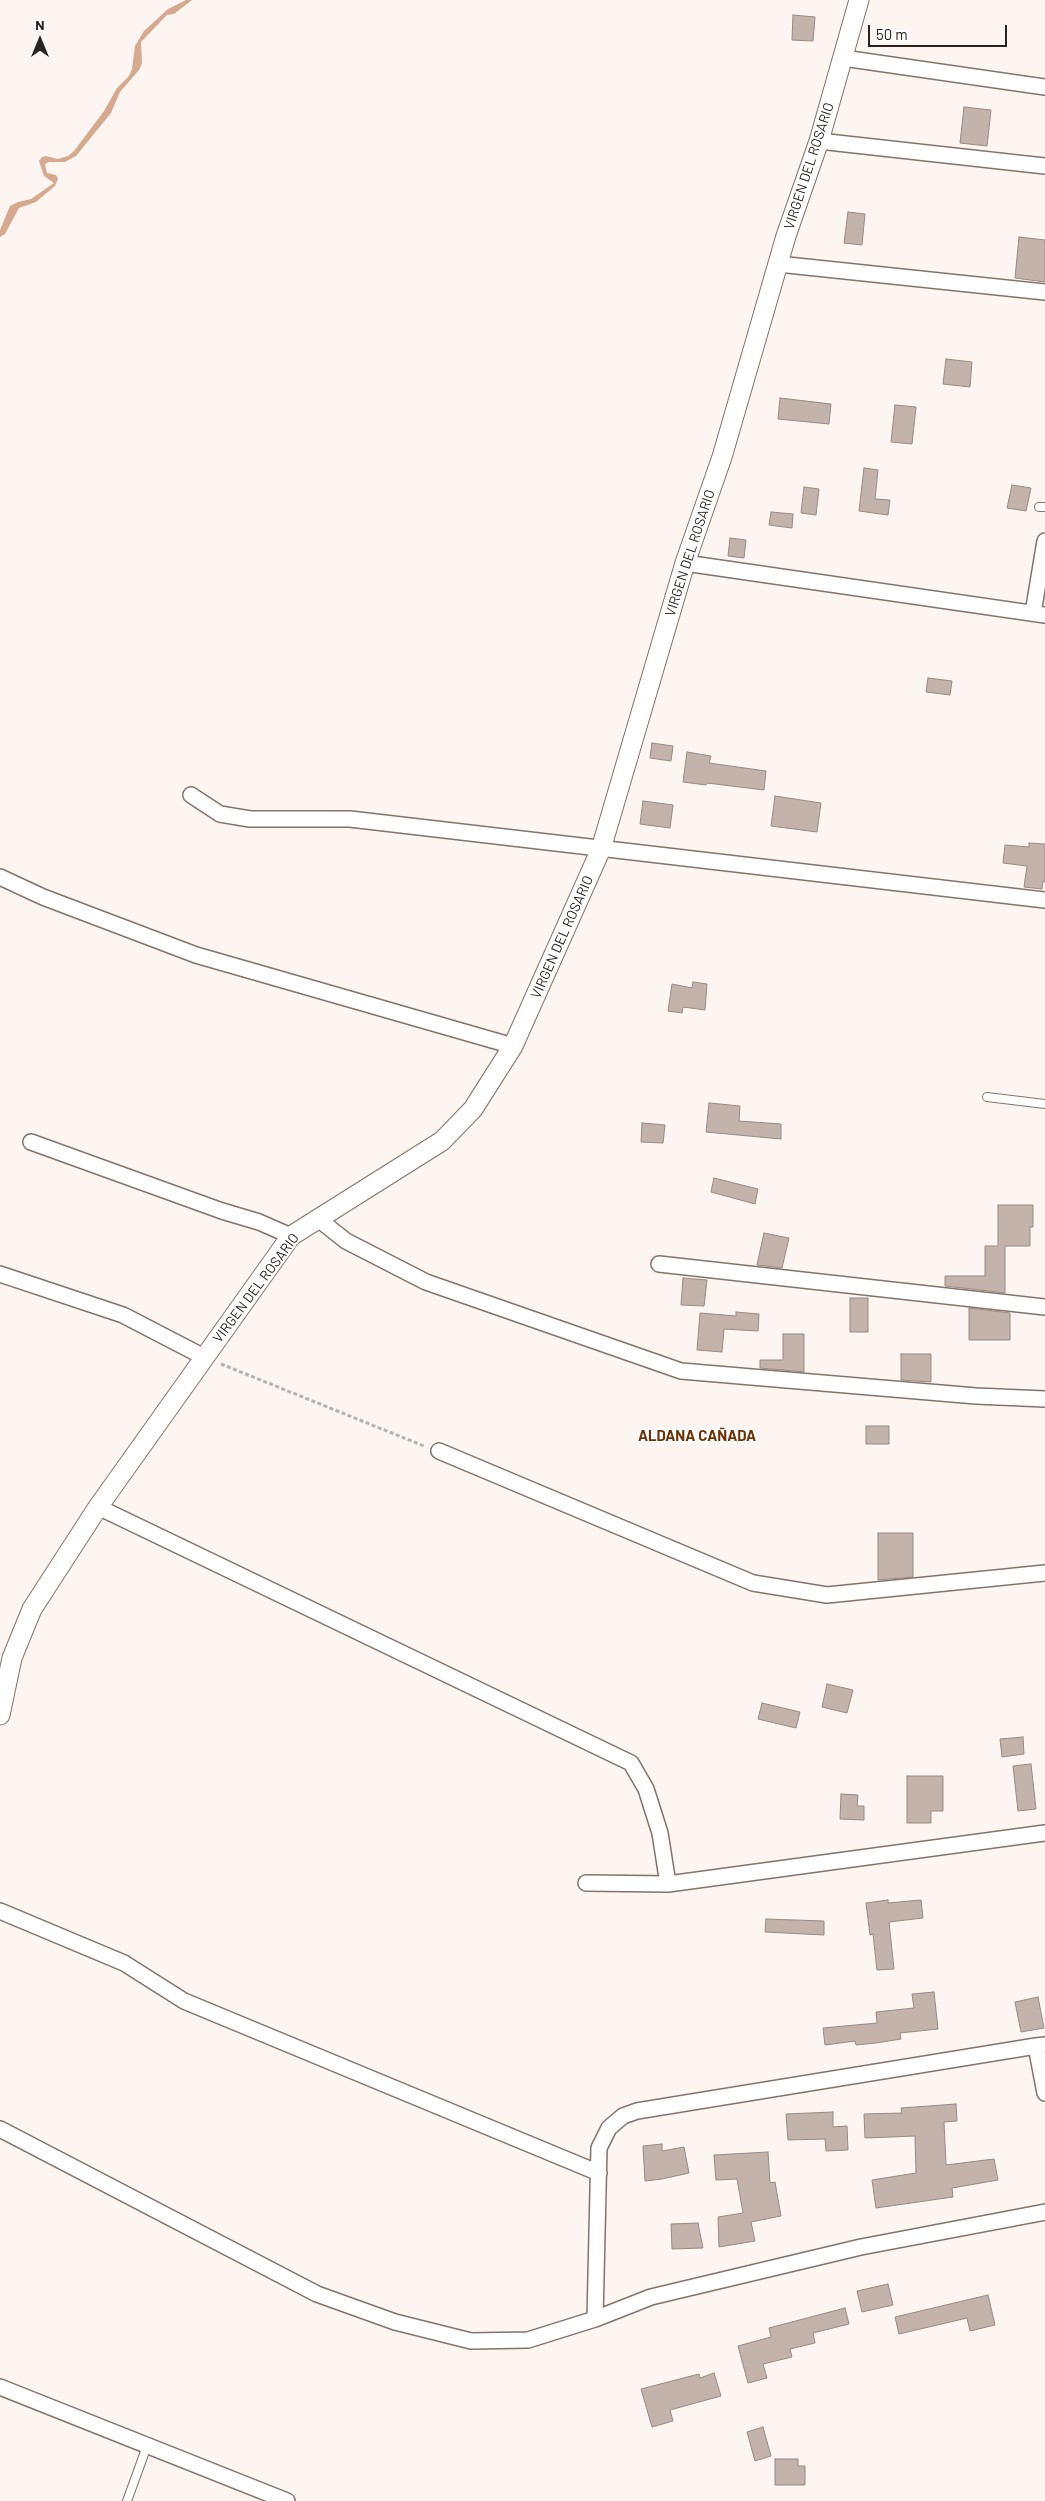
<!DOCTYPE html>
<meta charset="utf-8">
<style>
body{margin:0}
#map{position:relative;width:1045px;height:2501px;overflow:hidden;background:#fcf5f1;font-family:Barlow,sans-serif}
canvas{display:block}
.north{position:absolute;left:15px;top:15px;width:50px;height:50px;-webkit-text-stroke:4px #fff;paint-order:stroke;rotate:0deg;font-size:14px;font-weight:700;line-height:20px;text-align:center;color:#29221f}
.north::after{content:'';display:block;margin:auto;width:18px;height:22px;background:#29221f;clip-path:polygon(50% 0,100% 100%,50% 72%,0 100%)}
.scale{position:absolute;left:868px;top:25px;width:139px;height:22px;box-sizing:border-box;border:2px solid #29221f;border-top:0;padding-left:6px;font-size:15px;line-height:18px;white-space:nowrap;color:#29221f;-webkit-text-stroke:4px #fff;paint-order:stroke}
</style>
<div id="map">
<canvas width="1045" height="2501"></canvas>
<div class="north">N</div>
<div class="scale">50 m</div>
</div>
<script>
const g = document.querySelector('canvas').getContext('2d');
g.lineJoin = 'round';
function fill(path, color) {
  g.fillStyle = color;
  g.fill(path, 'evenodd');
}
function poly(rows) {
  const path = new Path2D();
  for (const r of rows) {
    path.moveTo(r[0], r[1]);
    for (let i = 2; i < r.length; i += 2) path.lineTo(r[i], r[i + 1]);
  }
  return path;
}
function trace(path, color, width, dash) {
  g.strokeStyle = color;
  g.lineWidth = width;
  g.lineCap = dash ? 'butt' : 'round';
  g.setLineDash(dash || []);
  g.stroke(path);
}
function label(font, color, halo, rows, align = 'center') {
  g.font = font + ' Barlow,sans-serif';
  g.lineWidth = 4;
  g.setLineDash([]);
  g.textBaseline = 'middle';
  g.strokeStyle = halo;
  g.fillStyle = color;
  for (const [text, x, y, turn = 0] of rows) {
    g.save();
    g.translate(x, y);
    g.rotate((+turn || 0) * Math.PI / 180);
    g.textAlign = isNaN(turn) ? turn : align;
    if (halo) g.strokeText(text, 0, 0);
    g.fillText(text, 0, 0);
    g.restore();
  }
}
const water = poly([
 [186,0,192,0,174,14,167,15,141,42,142,64,139,70,120,92,111,113,76,156,65,162,49,162,45,164,47,173,56,175,58,179,55,186,36,202,19,208,5,234,0,237,0,230,10,206,18,202,31,199,54,183,44,176,39,161,42,157,46,156,58,159,68,156,74,151,104,111,117,88,129,76,132,69,135,46,144,31,168,9]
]);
const building = poly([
 [793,15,815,17,813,41,792,40,793,15],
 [964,107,991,110,987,146,960,143,964,107],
 [848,212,865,214,862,245,844,243,848,212],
 [1019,237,1045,240,1045,282,1015,278,1019,237],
 [946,359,972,362,970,387,943,384,946,359],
 [780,398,831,404,829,424,778,419,780,398],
 [895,405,916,407,912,444,891,442,895,405],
 [864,468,878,470,875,499,890,500,888,515,859,511,864,468],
 [1012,485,1031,488,1026,511,1007,508,1012,485],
 [804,487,819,489,816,515,801,513,804,487],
 [771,512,793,514,792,528,769,525,771,512],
 [730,538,746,540,744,558,728,556,730,538],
 [928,678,952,681,950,695,926,692,928,678],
 [652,743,673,746,671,761,650,758,652,743],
 [687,752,711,756,709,763,766,771,764,790,707,783,706,785,683,782,687,752],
 [775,796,821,803,817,832,771,826,775,796],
 [643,801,673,805,670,828,640,824,643,801],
 [1029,843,1045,844,1045,882,1043,881,1042,889,1024,887,1027,866,1003,863,1005,845,1029,847,1029,843],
 [693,982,707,984,705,1010,683,1007,682,1013,668,1011,672,984,692,988,693,982],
 [709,1103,740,1106,739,1121,781,1124,781,1139,706,1132,709,1103],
 [642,1123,665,1125,663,1143,641,1142,642,1123],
 [714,1178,758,1189,755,1204,711,1192,714,1178],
 [998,1205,1033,1205,1033,1227,1030,1227,1030,1246,1005,1246,1005,1293,945,1286,945,1276,985,1276,985,1246,998,1246,998,1205],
 [764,1233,789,1238,782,1268,757,1265,764,1233],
 [683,1278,707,1280,704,1306,681,1305,683,1278],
 [850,1298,868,1298,868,1332,850,1332,850,1298],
 [969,1308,1010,1313,1010,1340,969,1340,969,1308],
 [736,1312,759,1314,758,1331,724,1329,722,1352,697,1350,700,1313,736,1316,736,1312],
 [783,1334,804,1334,804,1372,760,1368,760,1360,783,1360,783,1334],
 [901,1354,931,1354,931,1382,901,1380,901,1354],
 [866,1426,889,1426,889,1444,866,1444,866,1426],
 [878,1533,913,1533,913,1577,878,1580,878,1533],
 [827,1684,853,1690,847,1713,822,1707,827,1684],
 [762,1703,800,1712,796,1728,758,1719,762,1703],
 [1023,1737,1024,1754,1002,1757,1000,1739,1023,1737],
 [1031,1764,1036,1809,1018,1811,1013,1766,1031,1764],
 [907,1776,943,1776,943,1811,931,1811,931,1823,907,1823,907,1776],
 [841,1794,858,1795,857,1806,864,1806,864,1820,840,1819,841,1794],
 [888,1900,888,1903,921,1900,923,1918,889,1922,894,1969,877,1970,873,1934,870,1935,866,1903,888,1900],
 [766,1919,824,1921,824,1935,765,1932,766,1919],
 [934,1992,938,2029,900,2033,901,2039,876,2043,856,2045,855,2041,825,2045,823,2028,877,2023,876,2012,914,2008,912,1994,934,1992],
 [1038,1997,1044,2028,1021,2032,1015,2002,1038,1997],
 [956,2104,957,2121,944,2122,946,2165,994,2159,998,2180,952,2188,953,2197,876,2208,872,2180,916,2173,915,2136,865,2138,864,2114,902,2113,901,2108,956,2104],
 [833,2112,833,2127,847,2126,848,2150,826,2151,825,2139,788,2140,786,2114,833,2112],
 [662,2144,662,2151,684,2147,689,2173,662,2179,645,2181,643,2146,662,2144],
 [768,2152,770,2183,775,2182,781,2216,751,2222,755,2241,719,2247,718,2217,743,2213,737,2179,716,2180,714,2155,768,2152],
 [698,2223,703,2248,672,2249,671,2224,698,2223],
 [888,2284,893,2305,862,2312,857,2291,888,2284],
 [988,2295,995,2325,970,2331,967,2318,899,2334,895,2317,988,2295],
 [845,2308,849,2324,813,2333,815,2343,790,2349,792,2357,763,2364,767,2378,748,2383,738,2346,771,2337,769,2328,845,2308],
 [714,2373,721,2396,670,2410,673,2421,652,2427,641,2389,699,2374,700,2378,714,2373],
 [763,2427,771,2456,755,2461,747,2432,763,2427],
 [775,2459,798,2459,798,2466,805,2466,805,2485,775,2485,775,2459]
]);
const path = poly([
 [221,1364,424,1446]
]);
const service = poly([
 [1039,507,1045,507],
 [987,1097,1045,1104],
 [127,2501,147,2446]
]);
const minor = poly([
 [843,58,1045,87],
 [819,141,1045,166],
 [778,264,1045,292],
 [685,563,1045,615],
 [1033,613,1045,541],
 [191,795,220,814,250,819,350,819,1045,900],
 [0,877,43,897,196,955,513,1046],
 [31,1142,222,1211,259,1222,291,1236],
 [317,1218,346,1241,426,1282,681,1371,976,1396,1045,1399],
 [659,1264,1045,1307],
 [0,1274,123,1315,204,1357],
 [439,1451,753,1583,827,1595,1045,1573],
 [98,1507,631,1763,646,1789,660,1833,668,1884],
 [586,1883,668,1884,1045,1833],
 [0,1911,124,1963,184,2001,599,2173],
 [1045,2045,1036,2046,1045,2093],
 [0,2129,317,2294,395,2322,471,2341,528,2340,595,2319,651,2297,861,2247,1045,2212],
 [595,2319,599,2148,609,2128,623,2116,637,2111,1036,2046],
 [0,2387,287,2501]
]);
const tertiary = poly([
 [0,1715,12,1658,32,1609,98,1507,291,1236,442,1141,473,1109,513,1046,601,849,685,563,722,457,786,236,819,141,859,0]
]);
const streetNames = [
 ["VIRGEN DEL ROSARIO",809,166,-72],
 ["VIRGEN DEL ROSARIO",690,553,-72],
 ["VIRGEN DEL ROSARIO",562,937,-66],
 ["VIRGEN DEL ROSARIO",256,1288,-53]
];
const neighbourhoodNames = [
 ["ALDANA CAÑADA",697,1436]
];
fill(water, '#d7a98f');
fill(building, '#c4b3aa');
trace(building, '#998981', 1);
trace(service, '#83736b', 10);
trace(minor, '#83736b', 18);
trace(tertiary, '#83736b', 21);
trace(path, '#b8b1ad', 3, [4, 2.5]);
trace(service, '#fff', 8);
trace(minor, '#fff', 15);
trace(tertiary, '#fff', 19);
label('14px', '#29221f', '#fff', streetNames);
label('bold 15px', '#6d3104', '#fff', neighbourhoodNames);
</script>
